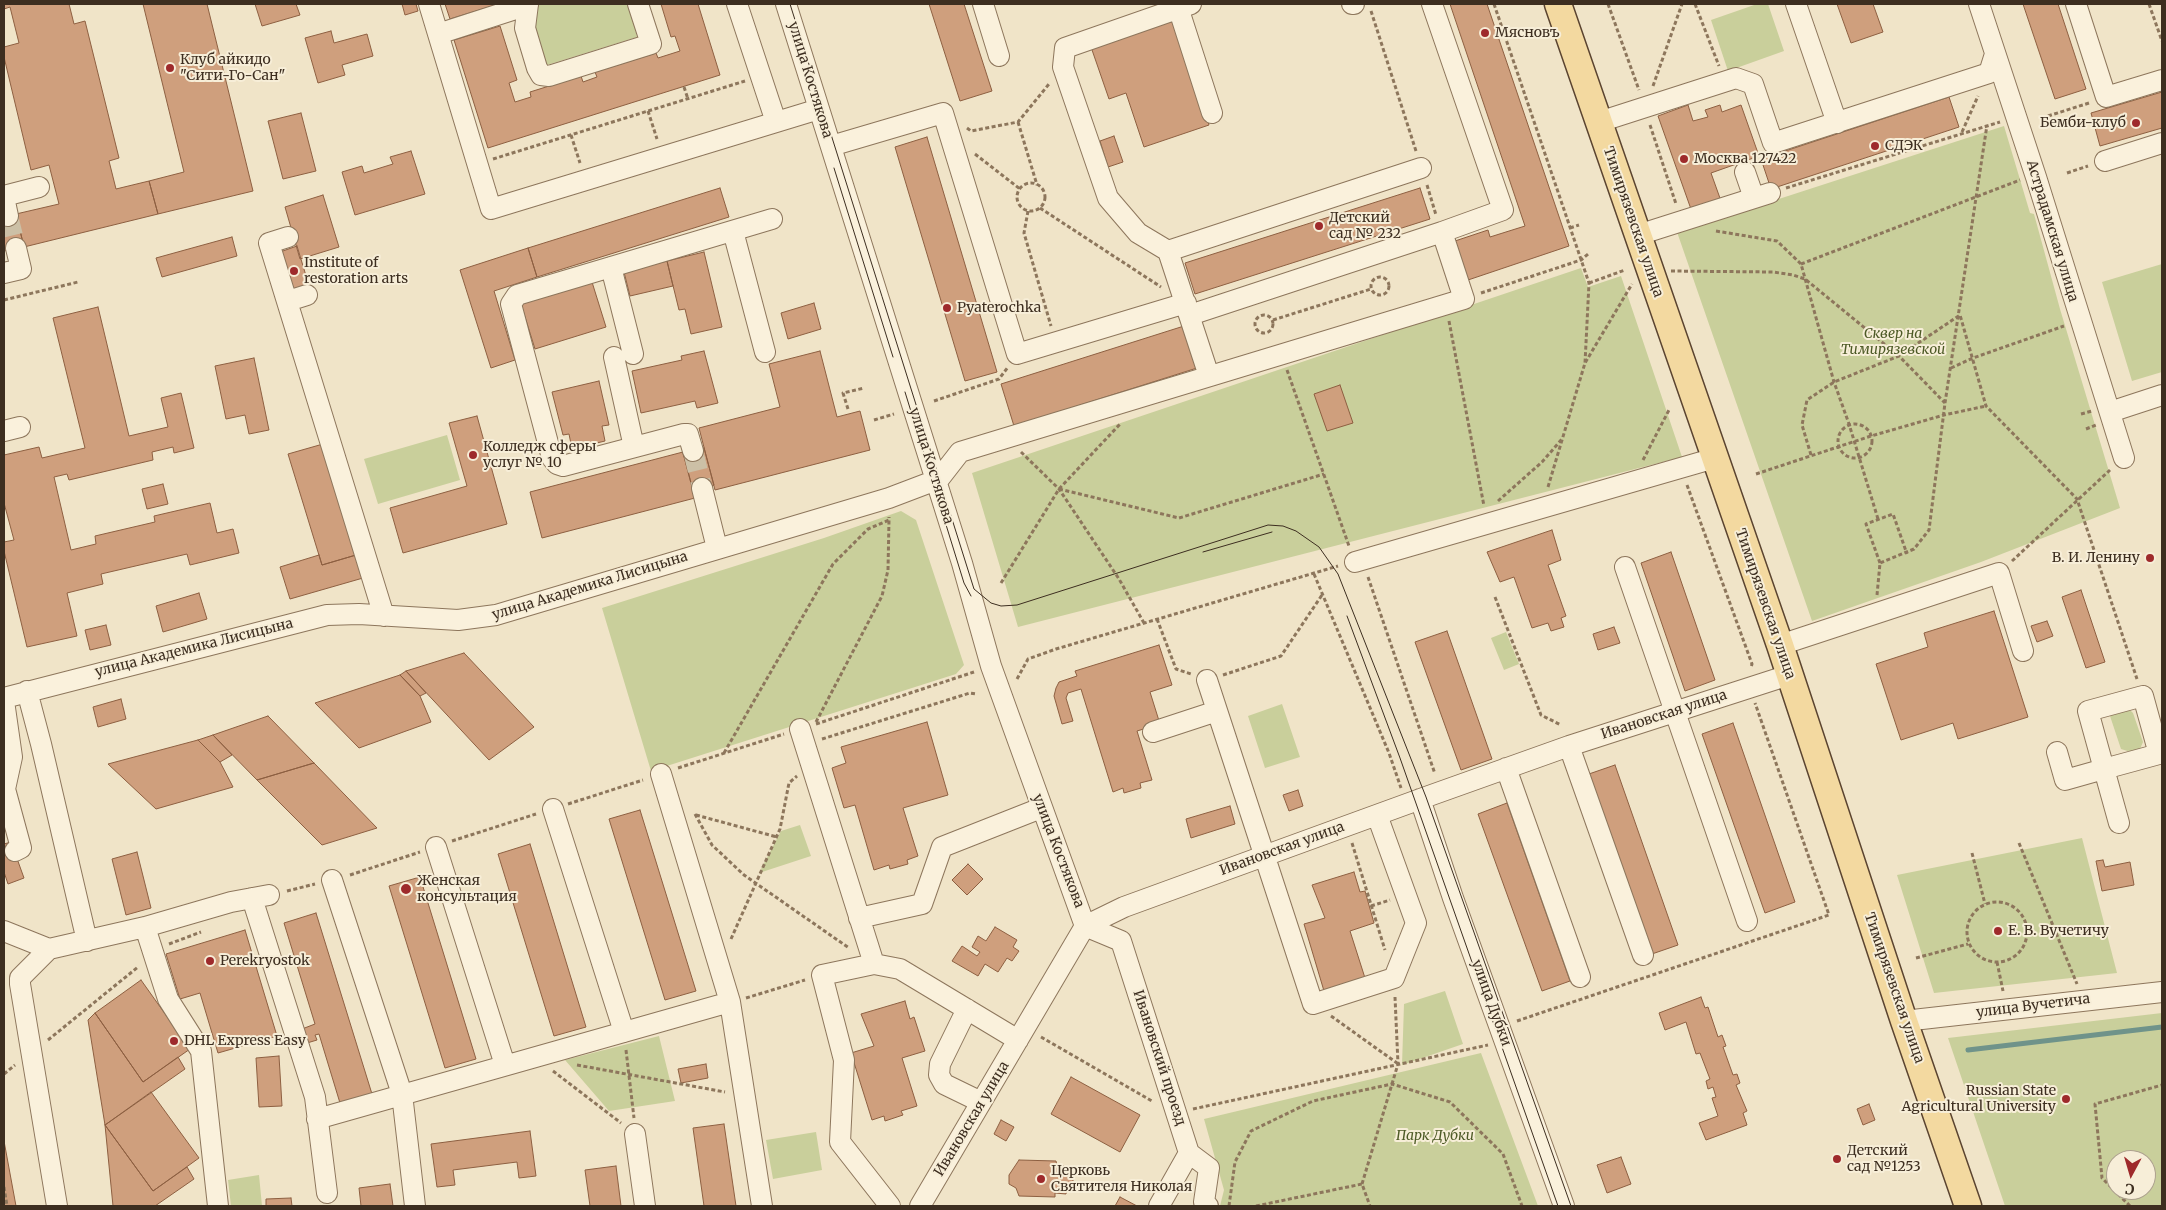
<!DOCTYPE html>
<meta charset="utf-8">
<style>
body{margin:0}
#map{position:relative;width:2166px;height:1210px;overflow:hidden;background:#f0e4c8;font-family:Merriweather,serif}
canvas{display:block}
.frame{position:absolute;inset:0;border:5px solid #3d2e20;pointer-events:none}
.north{position:absolute;left:2106px;top:1150px;width:50px;height:50px;box-sizing:border-box;background:#f7eed8;border:1px solid #ada18e;border-radius:50%;rotate:186deg;font-size:14px;font-weight:700;line-height:20px;text-align:center;color:#3d2e20}
.north::after{content:'';display:block;margin:auto;width:18px;height:22px;background:#9e2a2b;clip-path:polygon(50% 0,100% 100%,50% 72%,0 100%)}
</style>
<div id="map">
<canvas width="2166" height="1210"></canvas>
<div class="frame"></div>
<div class="north">С</div>
</div>
<script>
const g = document.querySelector('canvas').getContext('2d');
g.lineJoin = 'round';
function fill(path, color) {
  g.fillStyle = color;
  g.fill(path, 'evenodd');
}
function poly(rows) {
  const path = new Path2D();
  for (const r of rows) {
    if (r.length === 3) {
      path.moveTo(r[0] + r[2], r[1]);
      path.arc(r[0], r[1], r[2], 0, 2 * Math.PI);
      continue;
    }
    path.moveTo(r[0], r[1]);
    for (let i = 2; i < r.length; i += 2) path.lineTo(r[i], r[i + 1]);
  }
  return path;
}
function trace(path, color, width, dash) {
  g.strokeStyle = color;
  g.lineWidth = width;
  g.lineCap = dash ? 'butt' : 'round';
  g.setLineDash(dash || []);
  g.stroke(path);
}
function label(font, color, halo, rows, align = 'center') {
  g.font = font + ' Merriweather,serif';
  g.lineWidth = 4;
  g.setLineDash([]);
  g.textBaseline = 'middle';
  g.strokeStyle = halo;
  g.fillStyle = color;
  for (const [text, x, y, turn = 0] of rows) {
    g.save();
    g.translate(x, y);
    g.rotate((+turn || 0) * Math.PI / 180);
    g.textAlign = isNaN(turn) ? turn : align;
    if (halo) g.strokeText(text, 0, 0);
    g.fillText(text, 0, 0);
    g.restore();
  }
}
const green = poly([
 [537,4,629,4,637,37,547,65,535,27],
 [1757,4,1768,4,1784,51,1728,71,1711,20],
 [2004,126,2030,213,2034,214,2060,309,2120,508,1981,562,1812,621,1677,232],
 [2162,264,2162,372,2132,381,2102,282],
 [1581,268,1588,287,1621,276,1682,457,1018,627,972,473],
 [447,435,460,480,378,504,364,459],
 [901,511,916,520,964,665,956,674,651,771,602,608,824,538],
 [1506,632,1519,664,1504,670,1491,638],
 [1282,704,1300,757,1265,768,1248,716],
 [2115,709,2129,709,2133,713,2143,742,2140,749,2134,753,2121,749,2110,716],
 [800,825,811,856,759,873,781,831],
 [2082,838,2117,973,1934,993,1897,875],
 [1445,991,1463,1044,1402,1065,1404,1004],
 [2162,1013,2162,1206,2005,1206,1948,1038],
 [2116,1160,2146,1160,2146,1190,2116,1190],
 [659,1036,675,1101,609,1111,565,1060],
 [1481,1053,1538,1206,1220,1206,1224,1190,1204,1119],
 [816,1132,822,1170,773,1179,766,1140],
 [259,1175,262,1206,231,1206,228,1180]
]);
const stream = poly([
 [1968,1050,2162,1027]
]);
const building = poly([
 [4,4,69,4,74,24,85,21,119,158,109,161,116,189,149,181,158,214,24,247,16,214,59,204,49,165,31,170,4,57,4,47,19,43,10,7,4,9,4,4],
 [143,4,207,4,253,191,158,214,149,181,184,172,143,4],
 [255,4,296,4,300,15,262,26,255,4],
 [402,4,416,4,418,11,405,15,402,4],
 [445,4,499,4,450,19,445,4],
 [661,4,698,4,720,75,488,148,454,40,500,26,517,80,509,83,515,102,531,97,530,92,581,76,583,82,597,77,595,72,656,53,658,58,680,51,675,36,671,37,661,4],
 [929,4,964,4,992,91,960,101,929,4],
 [1450,4,1487,4,1569,246,1468,280,1455,241,1488,230,1490,237,1525,226,1450,4],
 [1837,4,1873,4,1883,32,1851,43,1837,4],
 [2023,4,2058,4,2086,89,2055,99,2023,4],
 [1173,20,1209,125,1144,147,1126,93,1109,99,1091,47,1173,20],
 [331,31,334,43,367,34,373,56,342,65,345,75,318,83,305,38,331,31],
 [2162,92,2162,128,2100,146,2091,113,2162,92],
 [1949,97,1959,127,1771,189,1761,159,1949,97],
 [1688,105,1693,121,1708,117,1705,110,1720,105,1722,112,1741,105,1759,156,1711,173,1721,201,1692,212,1658,116,1688,105],
 [301,113,316,171,283,179,268,121,301,113],
 [1114,136,1123,162,1108,167,1100,141,1114,136],
 [927,137,997,372,965,381,895,147,927,137],
 [411,151,425,194,355,215,342,172,362,166,364,173,393,164,390,157,411,151],
 [720,188,729,217,537,277,528,248,720,188],
 [1420,188,1430,219,1195,294,1185,263,1420,188],
 [323,195,339,247,300,259,285,207,323,195],
 [16,214,24,247,4,251,4,217,16,214],
 [232,237,237,256,162,277,156,258,232,237],
 [297,246,310,289,293,294,280,252,297,246],
 [528,248,537,277,494,291,515,360,491,368,460,270,528,248],
 [704,252,722,327,691,334,685,309,679,310,667,261,704,252],
 [667,261,673,286,630,296,624,272,667,261],
 [592,282,606,327,535,349,521,304,592,282],
 [814,303,821,329,788,339,781,313,814,303],
 [98,307,129,436,168,427,161,398,181,393,194,448,174,453,173,447,152,452,153,460,69,480,67,474,54,477,71,550,96,544,95,536,155,522,154,516,210,503,217,533,233,529,239,553,190,565,187,554,101,574,103,584,67,593,77,636,27,647,4,551,4,542,14,540,4,503,4,455,39,447,42,458,85,448,53,318,98,307],
 [1184,326,1197,368,1014,426,1001,384,1184,326],
 [704,351,718,403,697,408,695,401,641,413,632,371,682,360,681,356,704,351],
 [820,351,837,417,860,411,870,450,715,490,699,428,780,407,769,364,820,351],
 [254,358,269,430,249,434,245,415,226,419,215,366,254,358],
 [599,381,609,425,602,426,605,441,572,449,569,434,563,435,552,392,599,381],
 [1340,385,1353,423,1327,431,1314,394,1340,385],
 [477,416,507,524,403,553,390,508,467,486,449,423,477,416],
 [323,444,356,555,322,565,288,454,323,444],
 [704,448,714,485,693,491,683,453,704,448],
 [683,452,695,498,542,538,530,492,683,452],
 [163,484,168,504,147,509,142,489,163,484],
 [1552,530,1561,560,1548,565,1566,616,1561,618,1564,627,1551,631,1548,623,1532,628,1514,577,1500,582,1487,552,1552,530],
 [1671,552,1715,680,1685,691,1641,563,1671,552],
 [319,555,322,565,356,555,363,578,290,599,280,567,319,555],
 [2081,590,2105,662,2086,668,2062,597,2081,590],
 [199,593,207,619,163,632,156,606,199,593],
 [1994,611,2028,717,1958,739,1953,723,1901,740,1876,664,1928,647,1924,633,1994,611],
 [2047,621,2053,636,2037,642,2031,626,2047,621],
 [106,625,111,645,90,650,85,630,106,625],
 [1614,627,1620,643,1598,650,1593,634,1614,627],
 [1447,631,1492,759,1461,770,1415,642,1447,631],
 [1159,645,1172,685,1150,692,1160,724,1137,731,1152,780,1140,783,1141,788,1124,793,1123,788,1113,792,1081,689,1068,693,1066,698,1073,721,1062,724,1054,696,1056,688,1059,682,1077,676,1075,671,1159,645],
 [464,653,534,727,489,760,406,671,464,653],
 [406,671,426,693,420,696,400,675,406,671],
 [400,675,420,696,431,722,359,748,315,703,400,675],
 [121,699,126,719,98,727,93,707,121,699],
 [268,716,314,763,257,780,213,735,268,716],
 [927,722,948,795,903,808,918,856,907,860,908,864,890,869,889,865,874,870,855,805,844,808,832,768,846,763,841,747,927,722],
 [1733,723,1795,902,1765,913,1702,734,1733,723],
 [213,735,232,755,220,762,198,740,213,735],
 [198,740,220,762,233,787,156,809,108,764,198,740],
 [314,763,377,828,322,845,257,780,314,763],
 [1615,765,1678,945,1649,955,1586,775,1615,765],
 [1298,790,1303,806,1289,811,1283,795,1298,790],
 [1507,803,1570,981,1542,991,1478,814,1507,803],
 [1230,806,1235,824,1191,838,1186,819,1230,806],
 [640,810,696,991,665,1000,609,819,640,810],
 [11,842,24,878,8,884,4,872,4,844,11,842],
 [530,844,586,1027,554,1036,498,854,530,844],
 [137,852,151,908,126,915,112,859,137,852],
 [2103,860,2105,867,2130,862,2134,885,2102,891,2096,861,2103,860],
 [968,864,983,879,967,895,952,880,968,864],
 [1354,872,1360,892,1365,891,1374,923,1350,931,1365,978,1324,991,1304,924,1325,918,1312,885,1354,872],
 [420,877,476,1059,445,1068,389,886,420,877],
 [316,913,372,1094,340,1103,319,1034,315,1035,317,1040,307,1043,302,1029,315,1024,284,923,316,913],
 [995,927,1017,940,1013,947,1019,951,1012,961,1007,958,998,972,985,964,978,976,952,961,962,946,977,956,980,952,972,947,978,936,986,941,995,927],
 [245,930,277,1036,218,1053,200,993,180,999,166,954,245,930],
 [141,980,190,1049,143,1082,95,1013,141,980],
 [1701,997,1705,1008,1708,1007,1718,1037,1722,1035,1726,1046,1723,1047,1733,1075,1737,1074,1740,1083,1736,1085,1747,1111,1743,1113,1747,1125,1706,1140,1699,1123,1718,1116,1712,1098,1716,1097,1713,1087,1708,1089,1706,1081,1710,1079,1700,1053,1696,1054,1686,1022,1665,1030,1659,1013,1701,997],
 [905,1001,910,1019,914,1017,925,1051,902,1058,917,1106,901,1111,903,1115,885,1121,884,1116,872,1120,851,1053,874,1046,861,1014,905,1001],
 [95,1013,143,1082,178,1057,185,1069,105,1125,88,1020,95,1013],
 [279,1056,282,1106,259,1107,256,1058,279,1056],
 [706,1064,708,1078,681,1083,678,1069,706,1064],
 [1071,1077,1140,1115,1120,1152,1051,1114,1071,1077],
 [151,1092,199,1158,153,1191,105,1125,151,1092],
 [1869,1104,1875,1120,1863,1125,1857,1109,1869,1104],
 [1001,1120,1014,1127,1006,1141,994,1134,1001,1120],
 [724,1124,736,1206,704,1206,693,1128,724,1124],
 [105,1125,153,1191,187,1167,194,1179,155,1206,113,1206,105,1125],
 [530,1131,536,1176,519,1178,517,1162,453,1170,455,1185,437,1187,431,1144,530,1131],
 [4,1141,16,1206,4,1206,4,1141],
 [1621,1157,1631,1184,1607,1193,1597,1165,1621,1157],
 [1019,1160,1056,1161,1057,1166,1063,1165,1065,1174,1073,1174,1073,1184,1067,1184,1066,1194,1055,1193,1055,1197,1019,1196,1016,1188,1009,1184,1009,1175,1019,1160],
 [616,1166,621,1206,590,1206,585,1170,616,1166],
 [390,1184,393,1206,361,1206,359,1188,390,1184],
 [1120,1197,1137,1206,1115,1206,1120,1197],
 [291,1198,292,1206,266,1206,266,1199,291,1198]
]);
const minorTunnel = poly([
 [8,216,16,248],
 [693,451,702,488]
]);
const path = poly([
 [1494,4,1589,283,1585,363],
 [1608,4,1639,90],
 [1695,4,1719,66],
 [2149,4,2162,41],
 [1371,11,1416,151],
 [1653,86,1682,4],
 [684,87,688,99],
 [648,111,657,139],
 [2048,116,2089,103],
 [1018,122,1037,185],
 [1650,125,1676,204],
 [967,128,971,131,1018,122,1049,84],
 [1962,132,1978,96],
 [571,135,580,163],
 [975,154,1020,189],
 [493,159,745,81],
 [2067,173,2088,166],
 [1031,197,14],
 [1427,185,1436,215],
 [1786,188,2000,122],
 [1040,208,1161,287],
 [1028,211,1024,233,1051,326],
 [1570,228,1579,225],
 [1716,231,1777,241,1801,264,1834,382,1849,424,1878,519],
 [1801,264,2020,180],
 [1671,271,1773,272,1793,275,1805,279,1899,356,1945,403],
 [1380,286,9],
 [1589,283,1625,270],
 [1481,293,1581,260,1588,254],
 [4,300,78,282],
 [1264,324,9],
 [1273,320,1371,289],
 [1449,321,1484,506],
 [1951,368,1973,358,2064,326],
 [1287,370,1349,546],
 [934,401,999,379,1008,367],
 [848,409,843,393,864,388],
 [2081,414,2092,411],
 [874,420,894,414],
 [1855,441,17],
 [2086,429,2096,425],
 [1021,452,1059,489,1119,579,1144,623],
 [1811,455,1802,425,1807,400,1834,382,1899,356,1960,315,1986,406,2077,499,2137,679],
 [1643,460,1669,410],
 [1756,474,1871,436,1944,415,1986,406],
 [1687,485,1752,664,1751,667],
 [1548,487,1585,363,1632,284],
 [1059,489,1179,518,1324,474],
 [1498,501,1542,462,1562,439],
 [2012,561,2110,470],
 [1880,563,1866,524,1893,514,1907,554],
 [1314,574,1389,753,1401,788],
 [1368,577,1435,774],
 [1001,583,1059,489,1121,423],
 [1877,595,1880,563,1914,549,1929,530,1945,403,1987,125],
 [1495,597,1541,715,1561,725],
 [1157,619,1176,669,1191,674],
 [1223,675,1281,656,1322,595],
 [1017,679,1028,659,1056,649,1338,566],
 [816,722,882,596,888,570,889,520],
 [816,724,974,672],
 [822,739,970,693,977,694],
 [724,753,833,564,868,529,889,520,889,517],
 [678,768,784,734],
 [568,804,643,780],
 [695,814,712,845,744,875,849,948],
 [696,815,777,837],
 [452,841,536,814],
 [1352,843,1385,950],
 [2019,843,2077,984],
 [1972,853,1985,904],
 [350,875,420,852],
 [287,891,315,884],
 [1997,932,30],
 [1371,906,1390,900],
 [731,939,780,829,789,783,797,776],
 [169,944,201,932],
 [1916,958,1968,944],
 [1997,962,2003,991],
 [746,998,805,980],
 [1331,1016,1397,1063],
 [1517,1021,1829,915,1755,703],
 [1041,1037,1152,1101],
 [48,1040,138,967],
 [626,1050,634,1118],
 [577,1065,725,1092],
 [553,1071,621,1123],
 [4,1074,15,1065],
 [1193,1109,1488,1045],
 [1362,1184,1398,1064,1395,997],
 [4,1187,7,1206],
 [1229,1206,1235,1162,1251,1131,1313,1101,1392,1084,1450,1102,1503,1154,1522,1206],
 [1256,1206,1362,1184,1370,1206],
 [2130,1206,2102,1178,2095,1104,2162,1085]
]);
const minor = poly([
 [429,4,491,209,819,109],
 [528,4,525,28,537,68,541,75,549,76,651,44,638,4],
 [737,4,776,122],
 [786,4,962,563,991,666,1085,926],
 [983,4,999,56],
 [1177,4,1212,113],
 [1352,4,1354,4],
 [1796,4,1837,123],
 [1979,4,2036,177,2124,458],
 [2076,4,2106,97,2162,80],
 [438,34,528,5],
 [1599,122,1736,78,1753,84,1773,143,1989,73,1995,54],
 [831,146,943,113,1017,354,1186,303],
 [2105,161,2162,143],
 [1745,172,1754,198],
 [4,196,39,187],
 [4,197,8,216],
 [733,231,765,352],
 [1638,235,1770,193],
 [288,237,269,243,384,616],
 [1168,251,1138,233,1108,198,1063,67,1065,48,1191,4],
 [611,267,633,354],
 [4,273,21,269,16,248],
 [288,301,307,295],
 [1190,315,1442,232],
 [614,357,634,447],
 [1209,376,1168,251,1421,168],
 [2110,412,2162,395],
 [4,431,20,427],
 [693,451,688,434,684,434,563,466,557,464,552,458,511,304,517,295,772,219],
 [702,488,717,548],
 [1355,562,1715,458],
 [1625,567,1747,921],
 [1780,645,1999,573,2023,651],
 [1207,680,1313,1004,1394,978,1416,923,1377,815],
 [27,691,41,744,87,941],
 [2143,696,2159,754,2104,769,2088,711,2143,696],
 [4,698,327,615,359,614,458,620,496,615,889,498,939,479,960,452,1464,299,1442,232,1503,210,1432,4],
 [4,701,12,757,5,789,21,848,15,851],
 [800,729,874,964],
 [1153,732,1217,711],
 [1569,746,1643,955],
 [2057,752,2065,780,2104,769,2119,823],
 [1506,768,1580,977],
 [661,774,730,1002,762,1206],
 [1420,799,1453,898,1564,1206],
 [553,809,624,1032],
 [436,847,505,1065],
 [332,880,402,1094,415,1206],
 [252,898,315,1097,327,1193],
 [859,918,922,904,942,847,1041,808],
 [1085,926,1121,941,1189,1153,1159,1206],
 [145,927,168,999,201,1051,218,1206],
 [4,931,49,949,145,927,231,902,269,895],
 [49,949,20,978,20,984,57,1206],
 [967,1009,940,1064,939,1075,944,1084,981,1102],
 [1904,1021,2162,992],
 [317,1119,730,1002],
 [635,1134,645,1206],
 [1189,1153,1209,1168,1204,1202,1208,1206],
 [890,1206,840,1142,844,1060,822,975,874,964,900,969,1018,1040],
 [920,1206,1085,926,1124,907,1426,797,1569,746,1789,675]
]);
const major = poly([
 [1558,4,1780,645,1904,1021,1968,1206]
]);
const tram = poly([
 [790,4,974,589,991,603,1001,606,1017,605,1268,525,1283,526,1296,531,1319,547,1338,574,1426,797,1571,1206],
 [834,168,893,357],
 [905,392,964,583,971,596],
 [1203,552,1272,532],
 [1347,616,1400,758,1558,1206]
]);
const markers = [
 [1485,33,5,"#9e2a2b"],
 [170,68,5,"#9e2a2b"],
 [2136,123,5,"#9e2a2b"],
 [1875,146,5,"#9e2a2b"],
 [1684,159,5,"#9e2a2b"],
 [1319,226,5,"#9e2a2b"],
 [294,271,5,"#9e2a2b"],
 [947,308,5,"#9e2a2b"],
 [473,455,5,"#9e2a2b"],
 [2150,558,5,"#9e2a2b"],
 [406,889,6,"#9e2a2b"],
 [1998,931,5,"#9e2a2b"],
 [210,961,5,"#9e2a2b"],
 [174,1041,5,"#9e2a2b"],
 [2066,1099,5,"#9e2a2b"],
 [1837,1159,5,"#9e2a2b"],
 [1041,1179,5,"#9e2a2b"]
];
const poiNames = [
 ["Мясновъ",1495,33],
 ["Клуб айкидо",180,60],
 ["\"Сити-Го-Сан\"",180,76],
 ["Бемби-клуб",2126,123,"right"],
 ["СДЭК",1885,146],
 ["Москва 127422",1694,159],
 ["Детский",1329,218],
 ["сад № 232",1329,234],
 ["Institute of",304,263],
 ["restoration arts",304,279],
 ["Pyaterochka",957,308],
 ["Колледж сферы",483,447],
 ["услуг № 10",483,463],
 ["В. И. Ленину",2140,558,"right"],
 ["Женская",417,881],
 ["консультация",417,897],
 ["Е. В. Вучетичу",2008,931],
 ["Perekryostok",220,961],
 ["DHL Express Easy",184,1041],
 ["Russian State",2056,1091,"right"],
 ["Agricultural University",2056,1107,"right"],
 ["Детский",1847,1151],
 ["сад №1253",1847,1167],
 ["Церковь",1051,1171],
 ["Святителя Николая",1051,1187]
];
const streetNames = [
 ["улица Костякова",810,80,73],
 ["Тимирязевская улица",1633,222,71],
 ["Астрадамская улица",2052,231,73],
 ["улица Костякова",931,466,73],
 ["улица Академика Лисицына",590,586,-17],
 ["Тимирязевская улица",1765,604,71],
 ["улица Академика Лисицына",194,648,-14],
 ["Ивановская улица",1664,715,-18],
 ["Ивановская улица",1282,849,-20],
 ["улица Костякова",1058,851,69],
 ["Тимирязевская улица",1894,988,71],
 ["улица Дубки",1491,1003,70],
 ["улица Вучетича",2033,1006,-7],
 ["Ивановский проезд",1159,1058,72],
 ["Ивановская улица",972,1119,-59]
];
const parkNames = [
 ["Сквер на",1893,334],
 ["Тимирязевской",1893,350],
 ["Парк Дубки",1435,1136]
];
fill(green, '#c9cf9b');
trace(stream, '#6f938a', 5);
fill(building, '#cf9f7d');
trace(building, '#8d5f41', 1);
trace(minorTunnel, '#ccc0a6', 20, [20, 10]);
trace(minor, '#8d765c', 22);
trace(major, '#5b4430', 29);
trace(path, '#8d765c', 3, [4, 2.5]);
trace(minor, '#faf1dc', 20);
trace(major, '#f3d9a0', 26);
trace(tram, '#3d2e20', 1);
for (const [x, y, r, color] of markers) {
  const dot = new Path2D();
  dot.arc(x, y, r, 0, 2 * Math.PI);
  g.fillStyle = color;
  g.fill(dot);
  trace(dot, '#f7eed8', 2);
}
label('14px', '#3d2e20', '#f7eed8', poiNames, 'left');
label('14px', '#3d2e20', '#f7eed8', streetNames);
label('italic 14px', '#4d5a26', '#f7eed8', parkNames);
</script>
